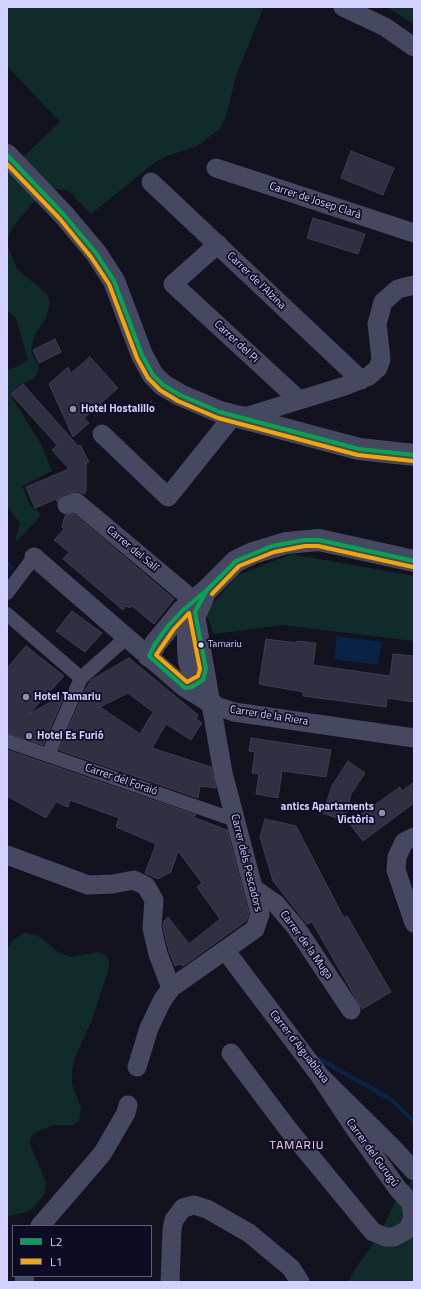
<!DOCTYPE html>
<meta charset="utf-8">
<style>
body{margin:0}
#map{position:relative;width:421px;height:1289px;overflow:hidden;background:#13121f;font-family:"Titillium Web",sans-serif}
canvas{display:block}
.frame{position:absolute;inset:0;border:8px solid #d2d1ff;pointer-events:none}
.legend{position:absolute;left:12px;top:1225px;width:140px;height:52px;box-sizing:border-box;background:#0e0c25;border:1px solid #5c5b7c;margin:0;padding:5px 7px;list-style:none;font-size:12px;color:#d2d1ff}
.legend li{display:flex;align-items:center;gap:8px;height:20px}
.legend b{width:20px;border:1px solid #5c5b7c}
</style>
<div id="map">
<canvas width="421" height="1289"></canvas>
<div class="frame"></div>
<ul class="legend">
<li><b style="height:5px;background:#00a651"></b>L2</li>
<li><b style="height:5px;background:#f7a600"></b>L1</li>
</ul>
</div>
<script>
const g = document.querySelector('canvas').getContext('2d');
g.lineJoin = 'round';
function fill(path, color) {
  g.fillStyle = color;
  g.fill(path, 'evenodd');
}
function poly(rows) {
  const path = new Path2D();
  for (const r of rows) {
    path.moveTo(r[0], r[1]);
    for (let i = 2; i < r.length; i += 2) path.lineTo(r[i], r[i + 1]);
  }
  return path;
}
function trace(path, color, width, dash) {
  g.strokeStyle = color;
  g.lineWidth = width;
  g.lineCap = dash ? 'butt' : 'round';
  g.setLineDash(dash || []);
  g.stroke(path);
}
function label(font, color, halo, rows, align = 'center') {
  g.font = font + ' "Titillium Web",sans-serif';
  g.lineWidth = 3.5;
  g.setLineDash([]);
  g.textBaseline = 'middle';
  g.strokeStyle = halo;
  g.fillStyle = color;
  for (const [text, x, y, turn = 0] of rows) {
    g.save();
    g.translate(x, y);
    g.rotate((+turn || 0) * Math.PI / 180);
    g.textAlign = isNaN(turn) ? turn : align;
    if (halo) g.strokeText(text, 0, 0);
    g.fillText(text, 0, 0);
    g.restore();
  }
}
const green = poly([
 [7,7,264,7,237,73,226,116,220,129,197,146,167,156,154,163,91,214,68,190,53,189,40,194,12,228,7,240,7,143,23,157,60,122,7,66],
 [387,7,414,7,414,25,412,23],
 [7,244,17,269,46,293,50,302,46,318,37,331,33,340,31,352,39,367,37,374,32,380,22,383,10,394,42,446,52,471,22,486,31,506,41,514,36,521,15,543,20,523,8,508,7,370,18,366,28,360,16,318,7,311],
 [291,554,414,576,414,641,283,625,214,634,205,612,238,575],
 [24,933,37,935,58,952,72,957,99,952,105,955,109,960,109,967,92,1020,75,1057,72,1071,72,1084,81,1108,79,1121,73,1125,54,1125,34,1133,31,1137,30,1144,46,1183,44,1195,36,1205,27,1212,7,1216,7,949,13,940],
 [414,1177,414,1282,348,1282,359,1263,379,1236,396,1200]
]);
const water = poly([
 [337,636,382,642,378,665,334,659]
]);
const stream = poly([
 [7,563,12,568],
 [314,1056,392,1100,414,1122]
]);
const building = poly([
 [351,151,394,168,383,195,341,178,351,151],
 [313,218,365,234,358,254,307,238,313,218],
 [55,339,61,352,39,363,33,350,55,339],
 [90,357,118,388,84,418,89,423,73,437,49,384,68,367,71,373,90,357],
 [23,384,78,446,80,445,89,462,86,463,86,492,84,494,78,491,73,492,63,495,57,502,56,499,35,508,26,487,69,469,52,450,57,445,11,394,23,384],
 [74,514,174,599,154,624,132,606,130,608,126,606,123,610,63,559,69,552,54,540,64,529,62,527,65,516,74,514],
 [72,611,102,633,85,652,56,631,72,611],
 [266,639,297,643,297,641,316,643,313,665,390,676,393,654,414,656,414,702,387,698,386,707,303,696,303,692,259,684,266,639],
 [26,646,64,676,29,714,65,694,43,745,7,733,7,668,26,646],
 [129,658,198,715,196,719,202,723,191,740,166,724,152,748,211,767,216,788,200,786,198,798,59,750,84,692,91,680,129,658],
 [128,693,153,712,140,734,100,707,128,693],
 [251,738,331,750,326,777,282,771,278,798,256,794,259,774,252,773,255,752,249,751,251,738],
 [7,750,196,815,193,817,227,830,249,914,246,921,183,966,180,964,175,966,169,951,163,927,164,921,168,917,189,944,220,919,197,887,202,883,178,851,171,872,158,879,145,873,156,844,116,827,119,818,70,800,68,807,56,802,46,818,7,796,7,750],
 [348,761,365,773,351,794,344,821,323,813,332,786,348,761],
 [414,782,414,803,363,841,349,823,400,787,402,791,414,782],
 [265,819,296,826,344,918,347,916,391,992,362,1009,312,922,307,924,273,881,260,837,265,819]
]);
const pedestrian = poly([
 [7,593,34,557],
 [7,614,81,678],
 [7,741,235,820],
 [48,755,81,678,127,637]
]);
const minor = poly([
 [343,7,385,27,414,47],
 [216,168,414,233],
 [151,182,361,380],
 [218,244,173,284,299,400],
 [102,434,168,497,233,416,248,416,345,386,369,376,378,368,381,359,377,324,383,302,398,289,414,285],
 [67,505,76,502,194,601],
 [34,557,185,688,213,705,234,712,414,738],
 [414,837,404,842,397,857,396,870,414,923],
 [7,855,88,885,113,884,134,880,146,886,154,900,152,928,158,954,171,988],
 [253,888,276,904,297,929,351,1010],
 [225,950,320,1076,392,1147,414,1171],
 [231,1053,288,1129,373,1232,386,1237,394,1237,407,1230,413,1219,411,1203,398,1189,355,1129,320,1076],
 [137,1067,149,1028,162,1001,171,988,255,929,260,914,223,773,195,612],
 [40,1226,102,1154,126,1113,128,1105],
 [24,1282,25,1276],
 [170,1282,172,1229,174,1220,183,1208,194,1205,207,1209,249,1233,291,1268,300,1282]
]);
const tertiary = poly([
 [7,155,64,215,96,253,114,281,142,355,153,375,163,385,180,395,220,412,359,449,414,455],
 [203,598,191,624,188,636,188,649,189,661,197,685,202,695,213,705],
 [149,656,155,644,182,611,207,590,236,561,253,553,286,543,319,540,414,561]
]);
const bus1 = poly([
 [7,155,64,215,96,253,114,281,142,355,153,375,163,385,180,395,220,412,359,449,414,455],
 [207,590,195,612,206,669,203,680,192,687,185,688,149,656,155,644,169,625,182,611,207,590],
 [207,590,236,561,272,546,304,540,319,540,414,561]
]);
const bus2 = poly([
 [7,164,60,219,91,257,109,284,137,358,148,378,160,390,178,401,218,418,358,455,413,461],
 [212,594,239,566,274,552,305,546,318,546,413,567],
 [189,613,200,669,198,676,187,682,156,655,174,629,189,613]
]);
const markers = [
 [73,409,4,"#8f8eb1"],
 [201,645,3.5,"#d2d1ff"],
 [26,697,4,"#8f8eb1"],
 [29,736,4,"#8f8eb1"],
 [382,813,4,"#8f8eb1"]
];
const busNames = [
 ["Tamariu",208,645]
];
const streetNames = [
 ["Carrer de Josep Clarà",315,201,18],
 ["Carrer de l'Alzina",256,281,44],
 ["Carrer del Pi",236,342,43],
 ["Carrer del Salí",132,549,40],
 ["Carrer de la Riera",269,716,9],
 ["Carrer del Foraió",121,780,19],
 ["Carrer dels Pescadors",246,863,76],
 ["Carrer de la Muga",306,945,54],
 ["Carrer d'Aiguablava",299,1047,52],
 ["Carrer del Gurugú",372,1153,54]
];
const poiNames = [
 ["Hotel Hostalillo",81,409],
 ["Hotel Tamariu",34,697],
 ["Hotel Es Furió",37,736],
 ["antics Apartaments",374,807,"right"],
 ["Victòria",374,820,"right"]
];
const neighbourhoodNames = [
 ["TAMARIU",297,1146]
];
fill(green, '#102c2a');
fill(water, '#082345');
trace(stream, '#082345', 4.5);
fill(building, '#313042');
trace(building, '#3e3c54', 1);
trace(pedestrian, '#464861', 14);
trace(minor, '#464861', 19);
trace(tertiary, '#464861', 22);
trace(bus1, '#00a651', 4);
trace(bus2, '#f7a600', 4);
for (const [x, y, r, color] of markers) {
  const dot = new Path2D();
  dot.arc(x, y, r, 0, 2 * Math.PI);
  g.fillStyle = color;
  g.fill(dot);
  trace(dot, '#0e0c25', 1.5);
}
label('10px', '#d2d1ff', '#0e0c25', busNames, 'left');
label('11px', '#d2d1ff', '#0e0c25', streetNames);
label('bold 11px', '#d2d1ff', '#0e0c25', poiNames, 'left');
g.letterSpacing = '1px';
label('12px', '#ffd3f3', '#0e0c25', neighbourhoodNames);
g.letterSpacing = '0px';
</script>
